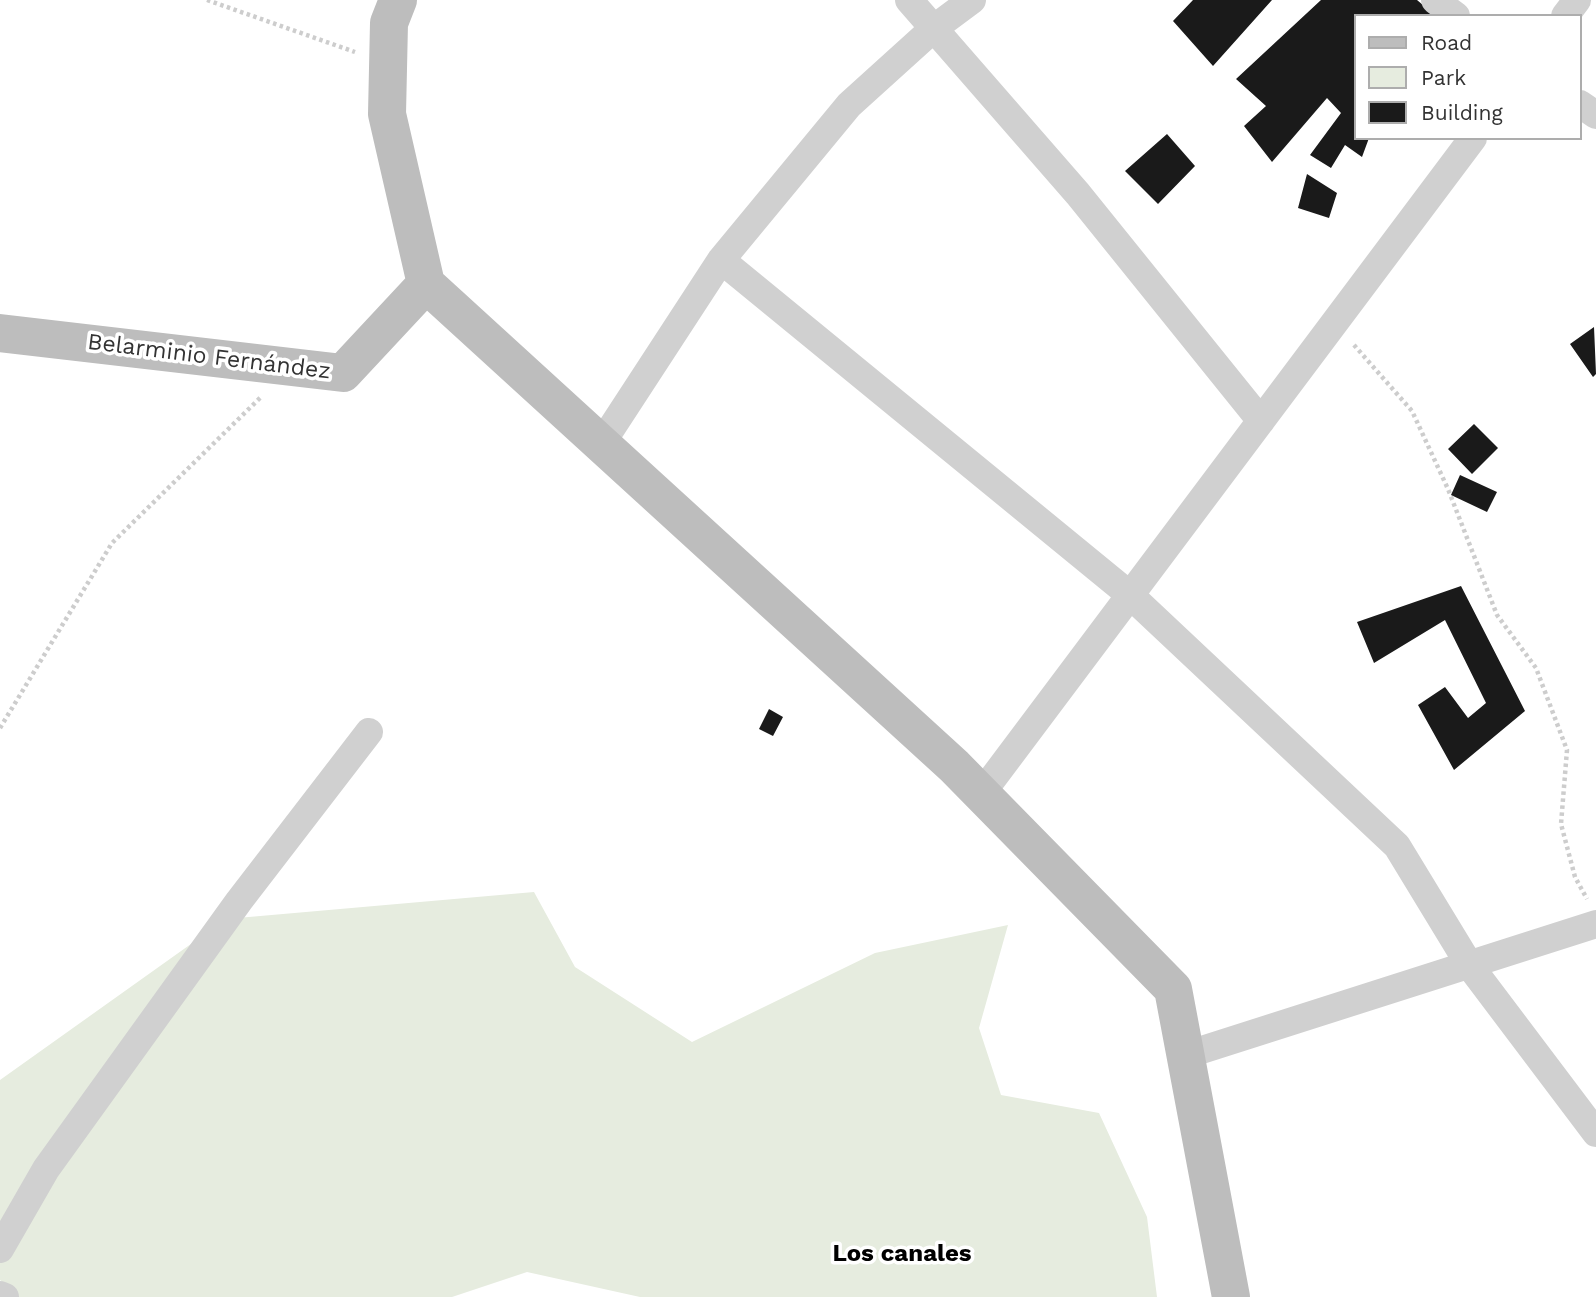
<!DOCTYPE html>
<meta charset="utf-8">
<style>
body{margin:0}
#map{position:relative;width:1596px;height:1297px;overflow:hidden;background:#fff;font-family:"Work Sans",sans-serif}
canvas{display:block}
.legend{position:absolute;left:1354px;top:14px;width:228px;height:126px;box-sizing:border-box;background:#fff;border:2px solid #adadad;margin:0;padding:9px 12px;list-style:none;font-size:21px;color:#333}
.legend li{display:flex;align-items:center;gap:14px;height:35px}
.legend b{width:35px;border:2px solid #adadad}
</style>
<div id="map">
<canvas width="1596" height="1297"></canvas>
<ul class="legend">
<li><b style="height:9px;background:#bdbdbd"></b>Road</li>
<li><b style="height:19px;background:#e6ecdf"></b>Park</li>
<li><b style="height:19px;background:#1a1a1a"></b>Building</li>
</ul>
</div>
<script>
const g = document.querySelector('canvas').getContext('2d');
g.lineJoin = 'round';
function fill(path, color) {
  g.fillStyle = color;
  g.fill(path, 'evenodd');
}
function poly(rows) {
  const path = new Path2D();
  for (const r of rows) {
    path.moveTo(r[0], r[1]);
    for (let i = 2; i < r.length; i += 2) path.lineTo(r[i], r[i + 1]);
  }
  return path;
}
function trace(path, color, width, dash) {
  g.strokeStyle = color;
  g.lineWidth = width;
  g.lineCap = dash ? 'butt' : 'round';
  g.setLineDash(dash || []);
  g.stroke(path);
}
function label(font, color, halo, rows, align = 'center') {
  g.font = font + ' "Work Sans",sans-serif';
  g.lineWidth = 7;
  g.setLineDash([]);
  g.textBaseline = 'middle';
  g.strokeStyle = halo;
  g.fillStyle = color;
  for (const [text, x, y, turn = 0] of rows) {
    g.save();
    g.translate(x, y);
    g.rotate((+turn || 0) * Math.PI / 180);
    g.textAlign = isNaN(turn) ? turn : align;
    if (halo) g.strokeText(text, 0, 0);
    g.fillText(text, 0, 0);
    g.restore();
  }
}
const green = poly([
 [534,892,575,967,692,1042,875,953,1008,925,979,1028,1001,1095,1099,1113,1147,1217,1157,1297,640,1297,527,1272,452,1297,19,1297,0,1280,0,1080,226,919]
]);
const building = poly([
 [1193,0,1272,0,1213,66,1173,21],
 [1321,0,1417,0,1436,16,1356,16,1356,138,1369,138,1362,157,1345,145,1331,168,1310,155,1341,113,1327,98,1272,162,1244,126,1266,106,1236,79],
 [1167,134,1195,166,1158,204,1125,171],
 [1307,174,1337,193,1329,218,1298,208],
 [1594,327,1596,374,1593,377,1570,344],
 [1474,424,1498,448,1472,474,1448,449],
 [1460,475,1497,492,1487,512,1451,495],
 [1461,586,1525,711,1454,770,1418,705,1445,687,1468,718,1486,703,1445,620,1374,663,1357,622],
 [769,709,783,717,773,736,759,729]
]);
const path = poly([
 [207,0,355,52],
 [1354,345,1412,411,1448,489,1497,615,1536,668,1567,750,1561,824,1575,877,1587,899],
 [0,728,112,543,262,396]
]);
const street = poly([
 [909,0,1078,194,1261,421],
 [1435,0,1456,16],
 [1565,16,1577,0],
 [1580,104,1596,115],
 [721,260,1130,595,1397,846,1470,966,1596,1133],
 [601,444,721,260,849,105,933,29,972,0],
 [981,794,1473,138],
 [1186,1055,1596,924],
 [0,1249,46,1169,239,901,369,732],
 [0,1295,5,1297]
]);
const secondary = poly([
 [426,284,954,766,1173,989,1231,1297],
 [0,333,343,373,426,284,387,114,389,23,398,0]
]);
const streetNames = [
 ["Belarminio Fernández",209,357,7]
];
const neighbourhoodNames = [
 ["Los canales",902,1254]
];
fill(green, '#e6ecdf');
fill(building, '#1a1a1a');
trace(path, '#cdcdcd', 4.5, [3.5, 3.5]);
trace(street, '#d0d0d0', 28);
trace(secondary, '#bdbdbd', 38);
label('23px', '#333', '#fff', streetNames);
label('bold 24px', '#000', '#fff', neighbourhoodNames);
</script>
